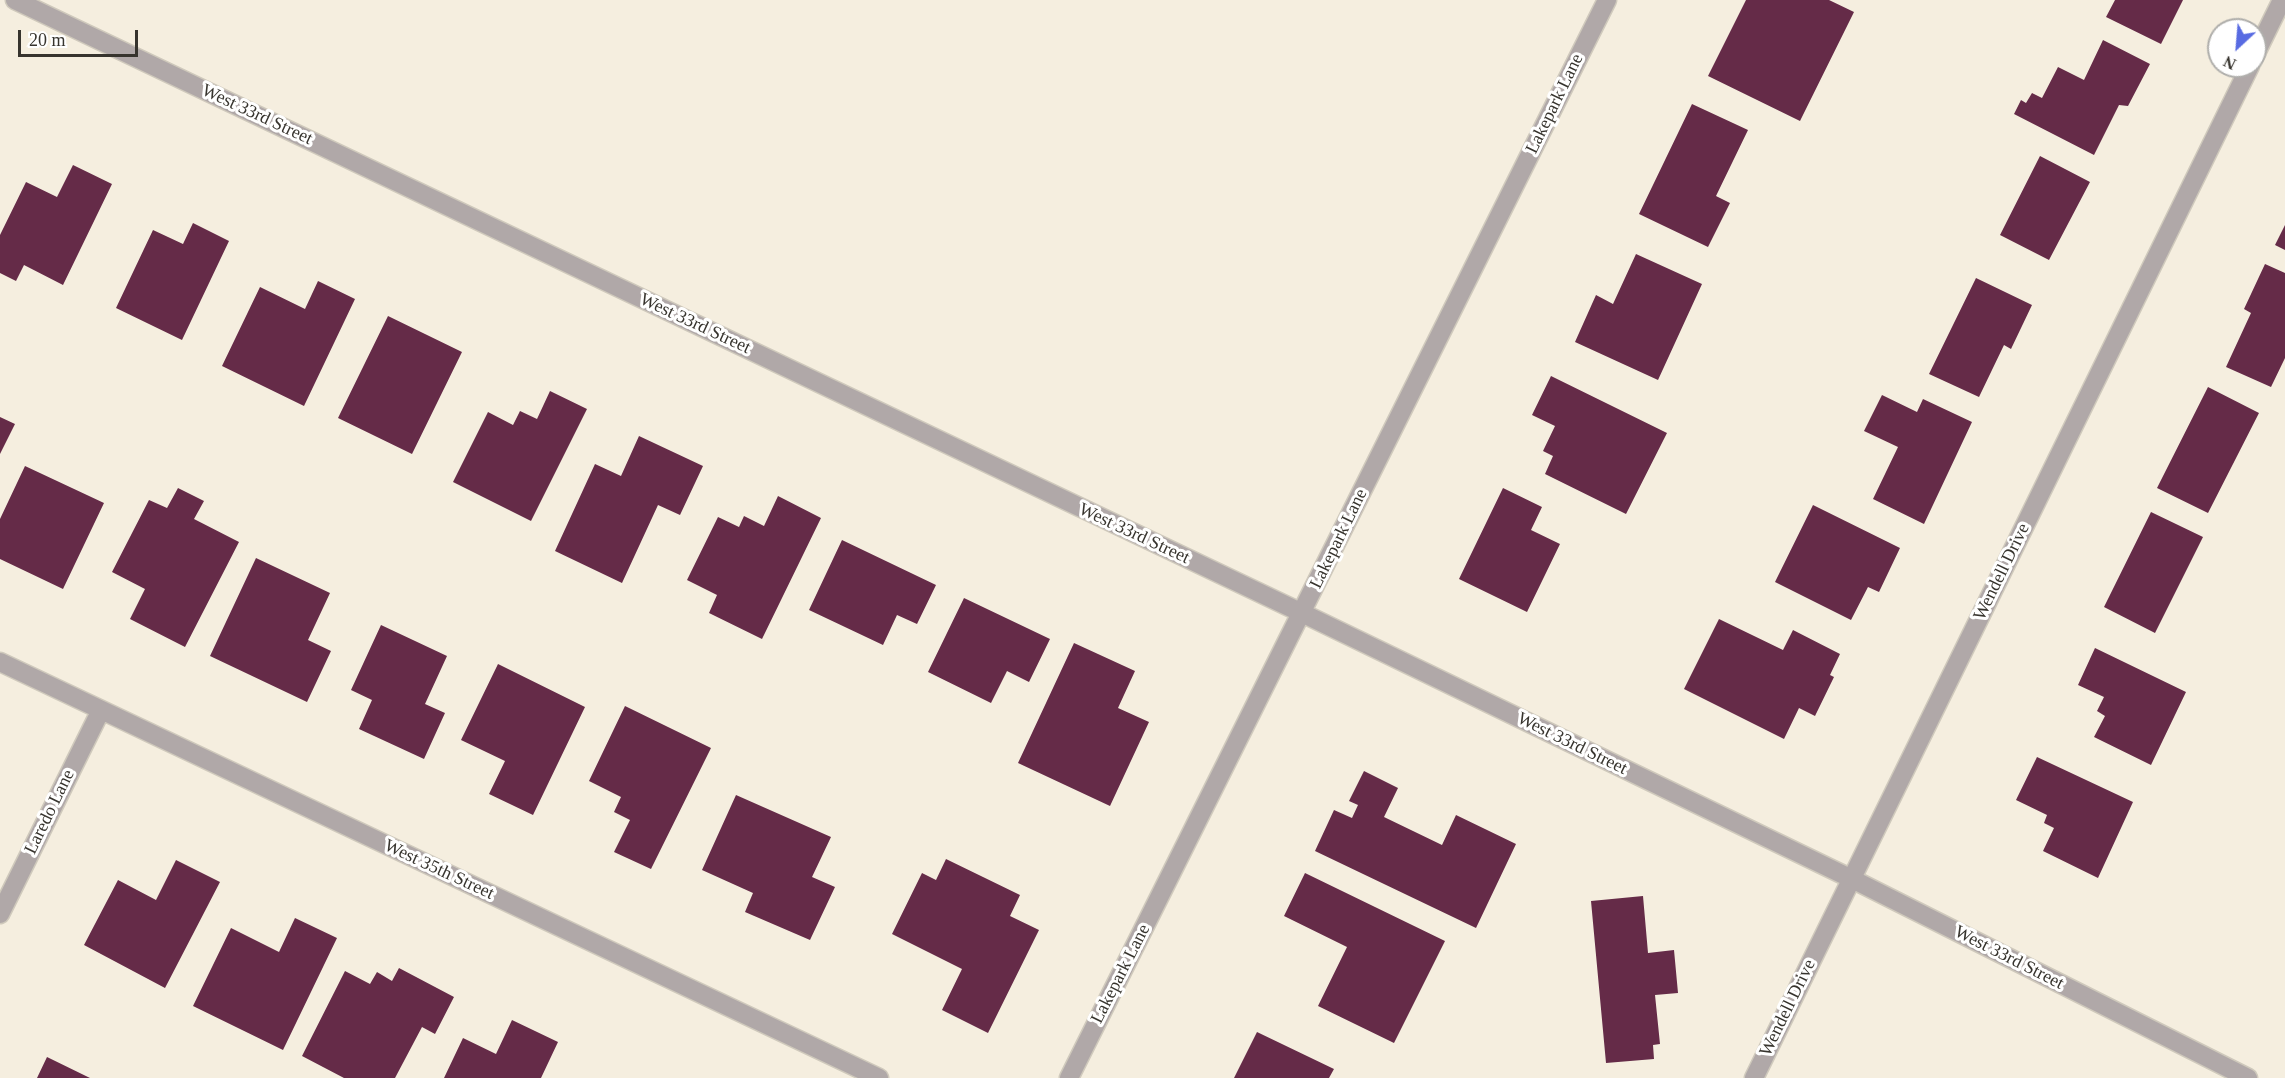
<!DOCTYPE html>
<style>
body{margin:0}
#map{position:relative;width:2285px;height:1078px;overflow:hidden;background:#f5eedf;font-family:"Times New Roman",serif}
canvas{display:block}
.north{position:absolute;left:2207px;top:18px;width:60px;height:60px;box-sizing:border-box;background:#fff;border:2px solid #afaeab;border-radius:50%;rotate:206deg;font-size:16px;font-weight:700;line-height:24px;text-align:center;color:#37342e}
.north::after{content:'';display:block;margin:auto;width:21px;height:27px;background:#586be2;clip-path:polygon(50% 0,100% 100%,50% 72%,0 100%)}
.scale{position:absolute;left:18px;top:30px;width:120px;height:27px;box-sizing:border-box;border:3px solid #37342e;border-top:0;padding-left:8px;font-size:18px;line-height:21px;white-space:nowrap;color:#37342e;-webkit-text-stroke:4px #fff;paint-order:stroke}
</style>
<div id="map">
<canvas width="2285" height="1078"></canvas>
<div class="north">N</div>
<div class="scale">20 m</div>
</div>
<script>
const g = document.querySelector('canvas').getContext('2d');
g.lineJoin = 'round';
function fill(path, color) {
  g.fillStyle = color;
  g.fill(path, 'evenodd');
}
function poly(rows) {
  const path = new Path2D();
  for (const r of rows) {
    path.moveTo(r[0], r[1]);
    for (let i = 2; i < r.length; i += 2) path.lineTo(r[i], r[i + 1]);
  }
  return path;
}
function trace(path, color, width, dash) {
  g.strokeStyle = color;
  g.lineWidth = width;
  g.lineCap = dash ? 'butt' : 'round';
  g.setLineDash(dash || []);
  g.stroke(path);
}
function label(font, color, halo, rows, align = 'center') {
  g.font = font + ' "Times New Roman",serif';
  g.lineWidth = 6;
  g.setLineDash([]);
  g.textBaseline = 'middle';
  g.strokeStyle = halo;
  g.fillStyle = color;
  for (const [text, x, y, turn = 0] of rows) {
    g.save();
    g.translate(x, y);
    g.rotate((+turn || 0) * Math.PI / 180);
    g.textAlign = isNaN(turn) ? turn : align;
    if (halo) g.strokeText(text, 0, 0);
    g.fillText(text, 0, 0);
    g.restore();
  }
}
const building = poly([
 [1746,0,1829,0,1854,12,1800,121,1708,76],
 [2115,0,2183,0,2161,44,2106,17],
 [2103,40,2150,64,2128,106,2119,105,2094,155,2014,114,2021,100,2026,103,2032,93,2042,98,2058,67,2084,80],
 [1692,104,1748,130,1716,196,1730,203,1708,247,1639,214],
 [2040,156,2090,182,2049,260,2000,235],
 [73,165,112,184,63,285,24,265,16,281,0,273,0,235,26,182,57,197],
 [193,223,229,241,182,340,116,308,153,230,183,244],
 [2285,225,2285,250,2275,245],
 [1636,254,1702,284,1658,380,1575,342,1596,295,1613,304],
 [2265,264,2285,273,2285,358,2271,387,2226,367,2251,313,2244,309],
 [1976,278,2032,305,2011,349,2004,345,1979,397,1929,374],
 [318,281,355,299,304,406,222,366,260,287,305,309],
 [388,316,462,352,412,454,338,418],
 [1551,376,1667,433,1626,514,1545,474,1553,456,1543,451,1555,426,1532,415],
 [2208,387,2259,413,2208,513,2157,488],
 [550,391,587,409,531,521,453,482,488,412,513,425,520,411,537,419],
 [1882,395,1917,412,1923,399,1972,422,1924,524,1873,499,1898,447,1864,431],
 [0,417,15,424,0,454],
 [639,436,703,466,680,515,658,505,622,583,555,551,595,464,621,476],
 [25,466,104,503,63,589,0,559,0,519],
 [178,488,204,501,194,519,239,542,185,647,130,619,145,589,112,572,149,500,167,508],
 [1503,488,1542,507,1531,530,1560,544,1527,612,1459,579],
 [778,496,821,518,762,639,709,613,717,595,687,580,718,517,739,527,744,516,764,526],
 [1813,505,1900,548,1879,592,1868,587,1851,620,1775,582],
 [2151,512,2203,537,2155,633,2104,607],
 [842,540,936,585,917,624,897,615,883,645,809,610],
 [256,558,330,593,308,640,331,651,307,702,210,656],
 [964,598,1050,639,1029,682,1007,671,991,703,928,672],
 [1719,619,1783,650,1793,630,1840,654,1830,675,1834,677,1815,716,1799,708,1784,739,1684,689],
 [381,625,447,656,425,704,445,713,424,759,359,729,372,700,351,690],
 [1074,643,1135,671,1118,708,1149,722,1110,806,1018,763],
 [2095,648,2186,692,2151,765,2094,737,2105,716,2097,711,2104,697,2078,685],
 [498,664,585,707,533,815,489,794,505,761,461,740],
 [625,706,711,748,651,869,614,852,630,820,614,812,621,797,589,781],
 [2037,757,2133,802,2098,878,2043,851,2054,828,2044,823,2047,815,2016,800],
 [1364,771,1398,788,1384,817,1442,845,1456,815,1516,844,1476,928,1315,851,1334,810,1352,818,1358,805,1349,801],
 [736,795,831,837,812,877,835,887,810,940,745,912,753,893,702,870],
 [946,859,1020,895,1010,916,1039,930,988,1033,942,1010,962,969,892,934,922,873,936,880],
 [176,860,220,882,165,988,84,945,118,880,156,900],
 [1305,873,1445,941,1394,1043,1318,1006,1347,947,1284,916],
 [1643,896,1648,953,1674,950,1678,993,1655,995,1660,1044,1653,1045,1654,1059,1606,1063,1591,901],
 [295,918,337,938,283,1050,193,1006,231,928,279,952],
 [399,968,454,997,435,1034,422,1027,395,1078,344,1078,302,1056,345,971,370,984,377,972,392,981],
 [512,1020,558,1042,541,1078,444,1078,463,1038,496,1054],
 [1257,1032,1334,1069,1329,1078,1234,1078],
 [47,1057,90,1078,37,1078]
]);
const minor = poly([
 [15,0,1302,613,1852,879,2248,1078],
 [2255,55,2282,0],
 [0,662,879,1078],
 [0,914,101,710],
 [1069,1078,1607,0],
 [1754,1078,2250,66]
]);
const streetNames = [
 ["Lakepark Lane",1555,104,-64],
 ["West 33rd Street",257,115,25],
 ["West 33rd Street",695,324,25],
 ["West 33rd Street",1134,534,25],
 ["Lakepark Lane",1339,539,-64],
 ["Wendell Drive",2002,572,-64],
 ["West 33rd Street",1572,744,26],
 ["Laredo Lane",50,812,-64],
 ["West 35th Street",439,870,25],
 ["West 33rd Street",2009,958,27],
 ["Lakepark Lane",1121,974,-63],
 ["Wendell Drive",1788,1008,-64]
];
fill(building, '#652b48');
trace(minor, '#cfc9bc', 21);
trace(minor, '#b0a8a8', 18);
label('18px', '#37342e', '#fff', streetNames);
</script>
